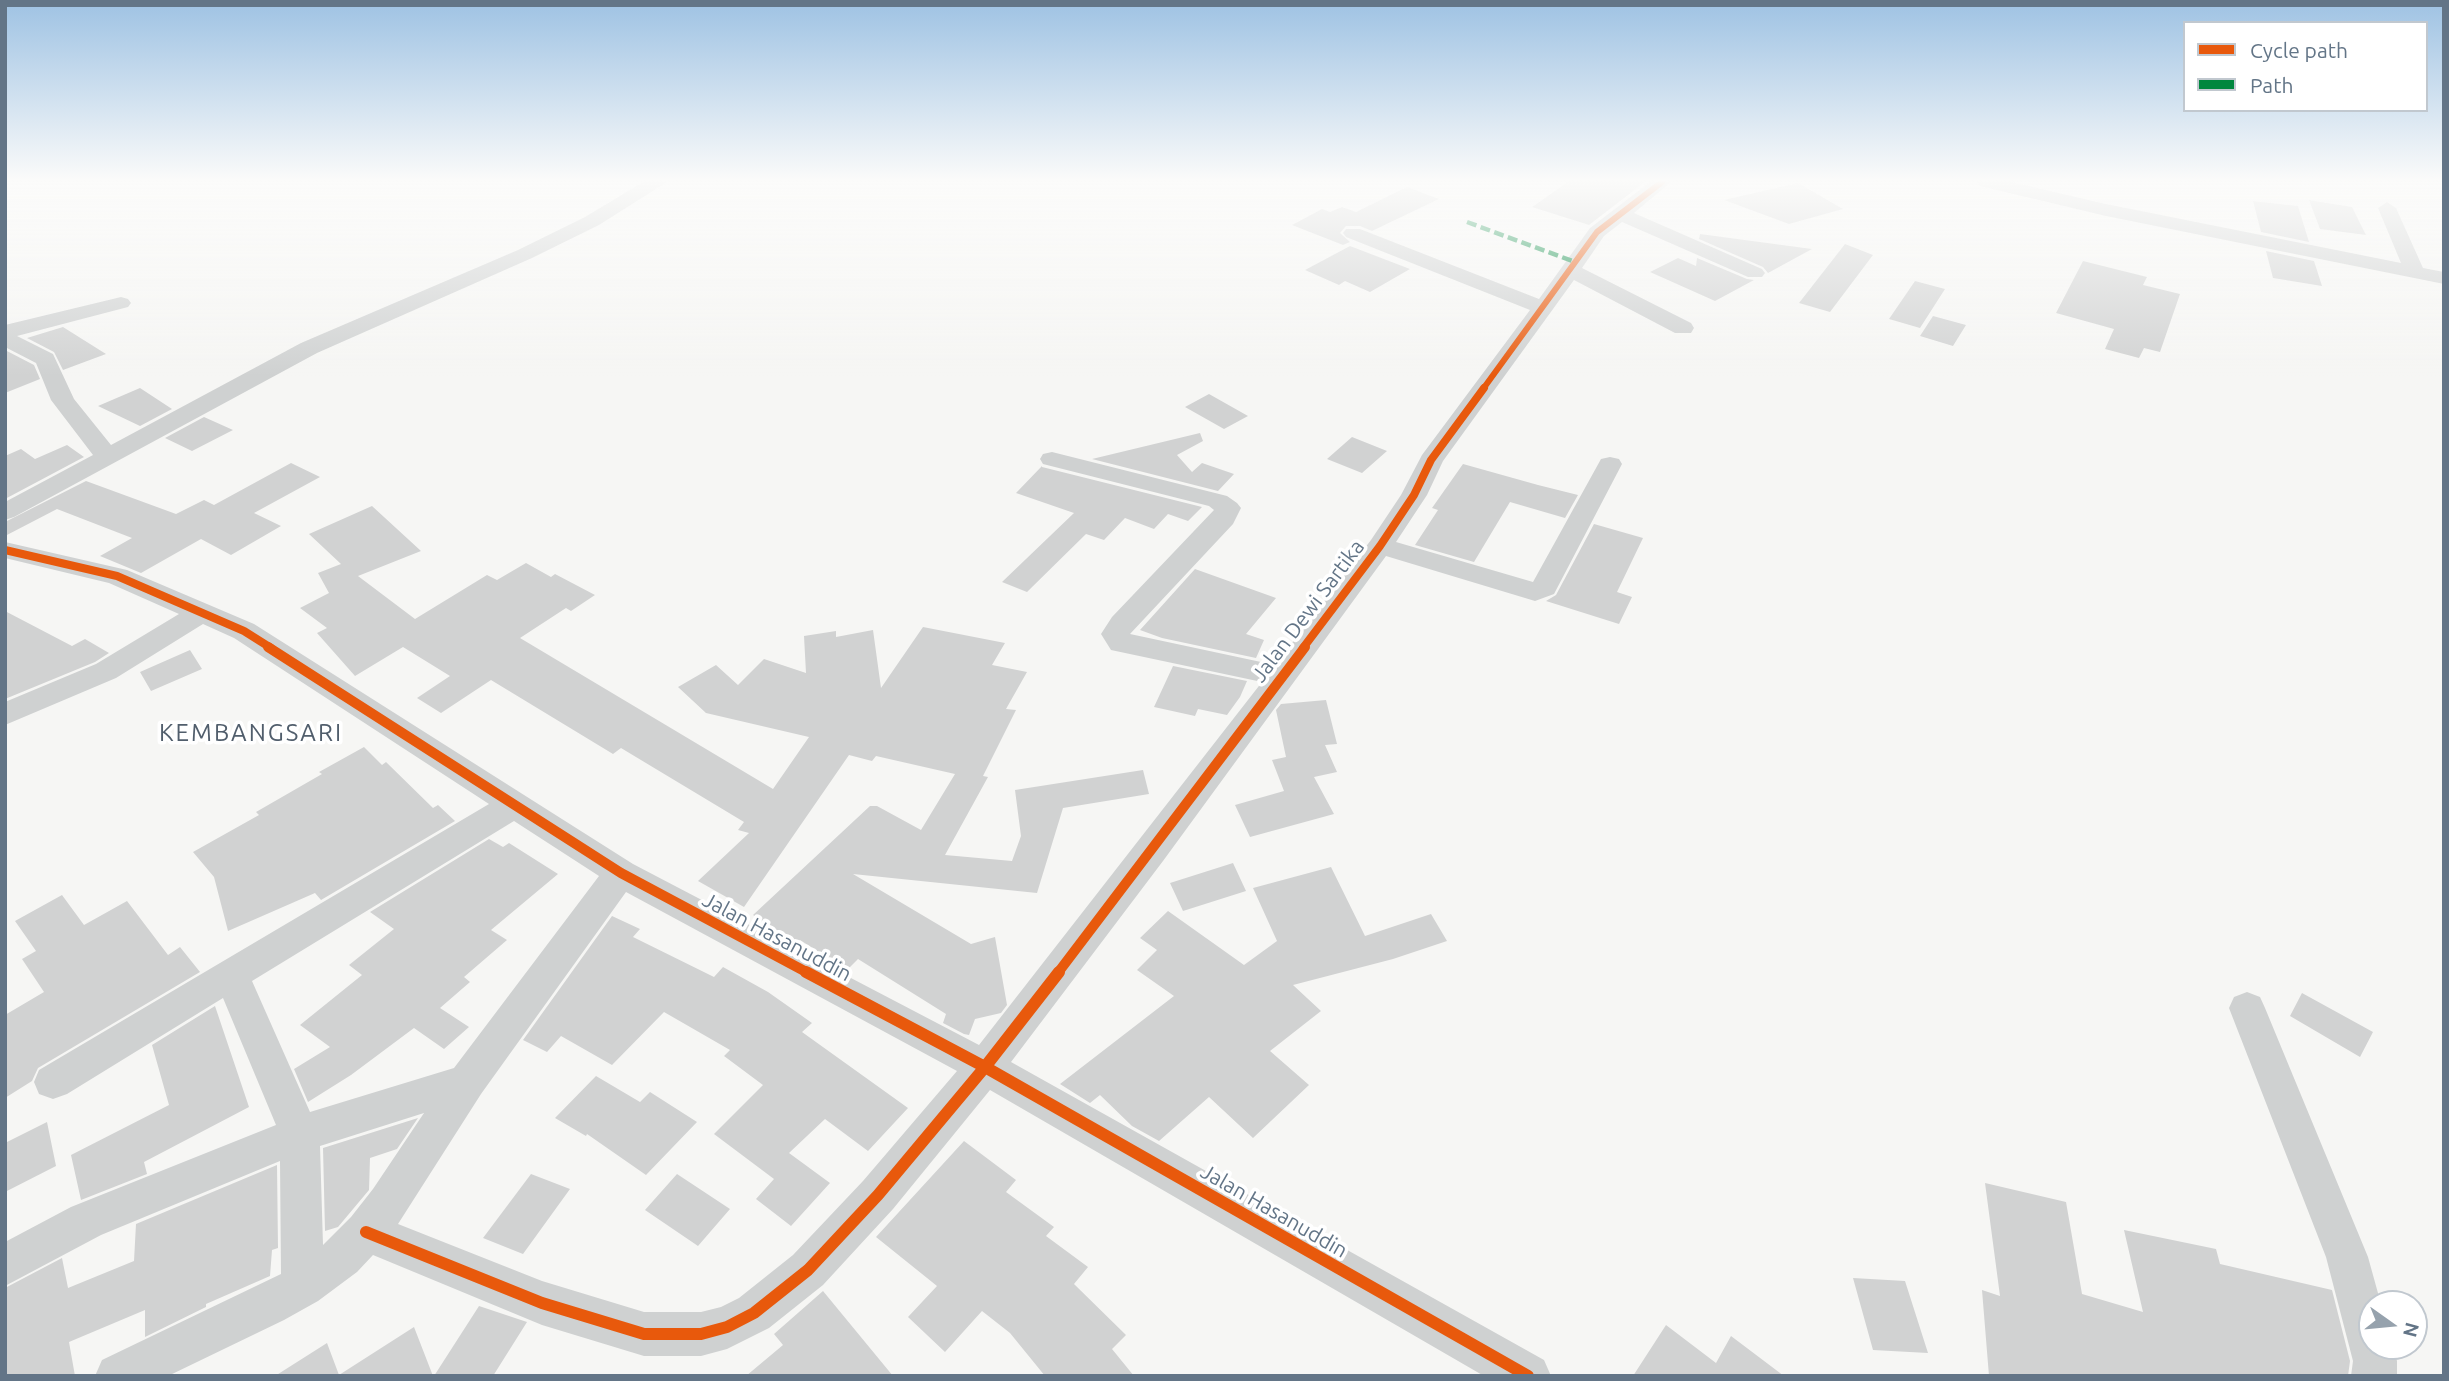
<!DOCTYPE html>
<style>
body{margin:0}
#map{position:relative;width:2449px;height:1381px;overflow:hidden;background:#f6f6f4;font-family:Ubuntu,sans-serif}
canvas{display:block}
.frame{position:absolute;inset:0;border:7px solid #637587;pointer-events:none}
.legend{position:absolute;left:2183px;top:21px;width:245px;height:91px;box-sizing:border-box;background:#fff;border:2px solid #c1c8cf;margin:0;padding:9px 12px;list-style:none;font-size:21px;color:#637587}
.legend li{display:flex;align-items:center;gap:14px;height:35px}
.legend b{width:35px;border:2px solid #c1c8cf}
.north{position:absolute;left:2358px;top:1290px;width:70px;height:70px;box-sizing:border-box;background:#fff;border:2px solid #c1c8cf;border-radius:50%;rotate:105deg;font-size:19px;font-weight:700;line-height:28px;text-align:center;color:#637587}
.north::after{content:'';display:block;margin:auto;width:24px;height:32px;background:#96a2ad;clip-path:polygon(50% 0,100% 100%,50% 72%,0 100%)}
</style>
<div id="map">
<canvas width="2449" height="1381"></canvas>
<div class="frame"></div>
<ul class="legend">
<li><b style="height:9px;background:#e8590c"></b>Cycle path</li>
<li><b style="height:9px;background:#00873e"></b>Path</li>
</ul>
<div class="north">N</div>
</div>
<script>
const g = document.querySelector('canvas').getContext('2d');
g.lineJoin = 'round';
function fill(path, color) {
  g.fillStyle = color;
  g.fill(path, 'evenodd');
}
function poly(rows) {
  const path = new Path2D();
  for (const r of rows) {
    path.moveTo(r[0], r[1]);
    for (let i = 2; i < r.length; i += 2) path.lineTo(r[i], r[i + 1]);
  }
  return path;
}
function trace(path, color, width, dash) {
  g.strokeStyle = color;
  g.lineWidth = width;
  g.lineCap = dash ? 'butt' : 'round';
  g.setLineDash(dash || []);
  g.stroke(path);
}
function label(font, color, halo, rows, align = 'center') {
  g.font = font + ' Ubuntu,sans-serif';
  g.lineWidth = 7;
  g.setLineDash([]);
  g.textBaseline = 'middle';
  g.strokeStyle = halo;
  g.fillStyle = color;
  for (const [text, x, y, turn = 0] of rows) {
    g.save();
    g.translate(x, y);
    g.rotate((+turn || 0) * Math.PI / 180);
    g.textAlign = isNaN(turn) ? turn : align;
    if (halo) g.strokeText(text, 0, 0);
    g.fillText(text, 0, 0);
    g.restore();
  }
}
const building = poly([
 [1568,182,1645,182,1589,225,1532,207],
 [1798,183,1843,209,1789,224,1724,200],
 [1407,187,1439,199,1372,231,1360,226,1346,226,1340,233,1350,242,1343,245,1292,225,1322,209,1330,212,1342,207,1356,212],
 [2309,200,2352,207,2366,235,2320,229],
 [2253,201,2298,206,2309,242,2261,232],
 [1700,234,1812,249,1768,273,1763,267,1699,239],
 [1845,244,1873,255,1830,312,1799,303],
 [1350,246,1410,269,1370,292,1345,281,1339,285,1305,270],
 [2266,251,2314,261,2322,286,2273,278],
 [1678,258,1696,266,1697,258,1747,279,1754,280,1715,301,1650,272],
 [2083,261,2147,277,2143,285,2180,294,2160,352,2144,348,2139,358,2105,349,2114,329,2056,313],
 [1915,281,1945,289,1920,328,1889,319],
 [1933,316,1966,325,1953,346,1920,336],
 [63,327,106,354,63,370,54,352,27,338],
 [5,350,34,365,40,379,5,393],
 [140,388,172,409,140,426,98,406],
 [1209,394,1248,416,1224,429,1185,407],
 [204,417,233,430,192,451,165,438],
 [1200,433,1203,441,1177,455,1192,472,1202,463,1234,474,1218,491,1092,459],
 [1352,437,1387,451,1362,473,1327,459],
 [67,445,84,457,5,499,5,456,21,449,35,459],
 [291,463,320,477,254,513,281,526,231,555,201,539,141,573,100,556,132,538,57,509,5,536,5,522,86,481,176,514,204,500,214,505],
 [1463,464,1538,485,1578,495,1565,518,1510,502,1474,562,1415,545,1438,510,1432,508],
 [1042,466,1042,467,1202,507,1188,521,1168,514,1154,529,1125,518,1104,540,1086,534,1027,592,1002,582,1074,513,1016,493],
 [372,506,421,551,358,576,415,619,487,575,497,580,526,563,551,577,555,574,595,595,571,611,566,608,520,638,773,789,809,737,706,713,678,687,716,665,738,685,764,659,806,673,804,636,836,631,836,637,873,630,881,688,923,627,1005,643,992,665,1027,672,1006,709,1016,710,983,776,988,777,945,855,1012,861,1021,836,1015,790,1143,770,1149,794,1063,808,1037,893,853,874,971,944,995,937,1007,1005,1001,1013,975,1019,969,1035,964,1034,943,1023,946,1014,858,959,847,970,800,940,797,943,753,915,870,806,877,806,921,830,955,774,876,756,872,761,849,755,744,907,698,881,749,833,738,830,744,822,621,748,613,754,491,680,441,713,417,698,450,676,403,647,355,676,317,633,327,628,300,608,329,593,318,573,341,564,309,534],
 [1594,524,1643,538,1617,592,1632,597,1619,624,1546,601,1556,595],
 [1195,569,1276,598,1246,634,1264,640,1256,658,1162,638,1140,630],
 [5,611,72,646,85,639,109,653,95,662,5,699],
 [190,650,202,669,151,691,140,672],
 [1173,666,1247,681,1240,697,1227,715,1198,709,1195,716,1154,707],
 [1326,700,1337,744,1325,745,1337,772,1314,777,1334,814,1250,837,1235,805,1284,791,1272,760,1286,757,1276,710,1281,704],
 [364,747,382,765,386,762,433,808,438,805,455,821,321,900,315,893,228,931,214,877,193,852,259,815,256,812,322,774,319,772],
 [489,839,503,847,509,843,558,874,491,930,507,940,464,977,470,982,440,1008,469,1027,444,1049,414,1028,351,1075,308,1102,294,1069,330,1047,300,1025,362,975,349,965,394,929,370,912],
 [1233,863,1246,891,1183,911,1170,883],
 [1331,867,1365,936,1431,914,1447,941,1393,959,1293,985,1321,1011,1270,1051,1309,1085,1253,1138,1209,1097,1159,1141,1132,1126,1100,1095,1090,1103,1060,1084,1174,996,1137,970,1157,950,1140,938,1168,911,1244,965,1277,941,1253,888],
 [62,895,84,925,127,901,168,955,180,947,200,972,38,1068,32,1081,5,1098,5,1015,44,992,22,959,36,951,15,921],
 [612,916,640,929,633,937,714,977,723,967,768,992,812,1023,802,1032,908,1108,868,1151,825,1119,789,1153,830,1183,791,1226,756,1199,774,1179,714,1134,763,1085,724,1056,730,1050,664,1012,612,1065,561,1036,547,1052,523,1040],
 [2302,993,2373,1032,2360,1057,2290,1016],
 [215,1006,249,1107,144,1162,147,1174,81,1200,71,1155,169,1105,152,1045],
 [596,1076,640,1102,650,1092,697,1122,646,1175,587,1134,586,1136,555,1118],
 [418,1118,397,1149,370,1158,369,1190,338,1227,325,1231,323,1148],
 [47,1122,56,1166,5,1192,5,1143],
 [964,1141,1016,1180,1006,1192,1054,1227,1046,1236,1088,1267,1074,1284,1126,1335,1112,1349,1134,1376,1045,1376,1010,1333,982,1311,945,1352,908,1317,937,1286,876,1237],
 [277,1165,278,1248,272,1250,270,1276,206,1304,206,1307,145,1337,145,1310,69,1342,75,1376,5,1376,5,1288,62,1258,68,1288,134,1261,136,1224],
 [531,1174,570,1189,523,1254,483,1238],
 [677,1174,730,1209,698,1246,645,1210],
 [1985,1183,2066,1202,2082,1294,2143,1312,2124,1230,2216,1249,2220,1264,2332,1290,2350,1361,2348,1376,1989,1376,1982,1290,2000,1296],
 [1853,1278,1905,1281,1928,1353,1873,1350],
 [823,1291,893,1376,746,1376,783,1345,774,1334],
 [479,1306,527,1322,493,1376,434,1376],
 [1666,1325,1716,1363,1731,1336,1784,1376,1633,1376],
 [414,1327,433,1376,275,1376,327,1343,339,1375]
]);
const minor = poly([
 [643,182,667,182,599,225,532,258,317,353,14,517,5,520,5,502,93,455,51,400,36,363,5,347,5,325,121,297,128,299,131,303,128,307,17,336,53,354,74,399,111,445,301,343,518,250,585,217,643,182],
 [1650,182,1671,182,1634,213,1762,269,1765,273,1762,277,1748,277,1622,222,1604,236,1582,268,1691,323,1694,328,1691,333,1675,333,1574,280,1443,461,1427,495,1396,542,1533,582,1601,459,1610,457,1619,459,1622,464,1554,594,1535,601,1386,556,1163,861,1011,1062,1544,1360,1551,1376,1484,1376,990,1090,893,1209,823,1285,769,1328,727,1349,701,1356,644,1356,542,1325,373,1255,357,1272,318,1301,284,1320,168,1376,95,1376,102,1360,281,1274,280,1161,101,1235,5,1286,5,1242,71,1207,276,1125,223,998,67,1094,53,1099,39,1094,34,1082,39,1070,489,804,234,638,203,624,116,678,5,725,5,702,96,664,179,614,109,583,5,558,5,542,127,570,254,624,633,864,979,1045,1262,682,1111,650,1101,634,1112,617,1214,510,1209,506,1043,464,1040,459,1043,454,1052,452,1227,496,1237,503,1241,508,1233,524,1130,634,1275,665,1371,540,1401,495,1422,455,1530,310,1346,237,1343,233,1346,229,1360,229,1539,299,1590,228,1650,182],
 [514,821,599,876,454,1068,310,1112,252,981,514,821],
 [626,892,957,1071,863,1181,793,1255,739,1298,721,1307,701,1312,644,1312,542,1281,398,1224,481,1094,626,892],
 [424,1113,373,1189,351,1217,323,1245,320,1146,424,1113],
 [1977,182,2011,182,2106,204,2401,263,2378,208,2387,202,2396,208,2423,268,2444,272,2444,284,2106,216,1980,186,1977,182],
 [2247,992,2260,997,2265,1008,2368,1257,2381,1304,2372,1304,2372,1346,2393,1346,2397,1361,2397,1376,2351,1376,2353,1361,2326,1257,2229,1008,2234,997,2247,992]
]);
const quiet = poly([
 [1467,222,1575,262]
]);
const cyclewayFar3 = poly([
 [1483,389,1597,232,1662,182]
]);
const cyclewayFar2 = poly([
 [5,550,117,576,244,631,271,648],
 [1303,648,1380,546,1414,495,1431,460,1484,388]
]);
const cyclewayFar1 = poly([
 [268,647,621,873,810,974],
 [1057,974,1305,647]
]);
const cycleway = poly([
 [806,972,985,1067,1528,1376],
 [366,1232,542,1303,644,1334,701,1334,727,1327,754,1313,808,1270,878,1195,985,1067,1059,972]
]);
const streetNames = [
 ["Jalan Dewi Sartika",1308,611,-53],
 ["Jalan Hasanuddin",777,937,28],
 ["Jalan Hasanuddin",1274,1211,30]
];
const quarterNames = [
 ["KEMBANGSARI",251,733]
];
fill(building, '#d1d2d2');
fill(minor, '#cfd1d1');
trace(quiet, '#00873e', 4.5, [10, 4.5]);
trace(cyclewayFar3, '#e8590c', 6);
trace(cyclewayFar2, '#e8590c', 8);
trace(cyclewayFar1, '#e8590c', 10);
trace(cycleway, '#e8590c', 12);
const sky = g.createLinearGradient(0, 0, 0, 376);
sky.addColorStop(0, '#9ec2e3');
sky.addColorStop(0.48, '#fbfbfa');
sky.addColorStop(1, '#fbfbfa00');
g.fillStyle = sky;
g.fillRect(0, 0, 2449, 376);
label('21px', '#637587', '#fff', streetNames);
g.letterSpacing = '2px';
label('24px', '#515e6c', '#fff', quarterNames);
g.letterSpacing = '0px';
</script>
